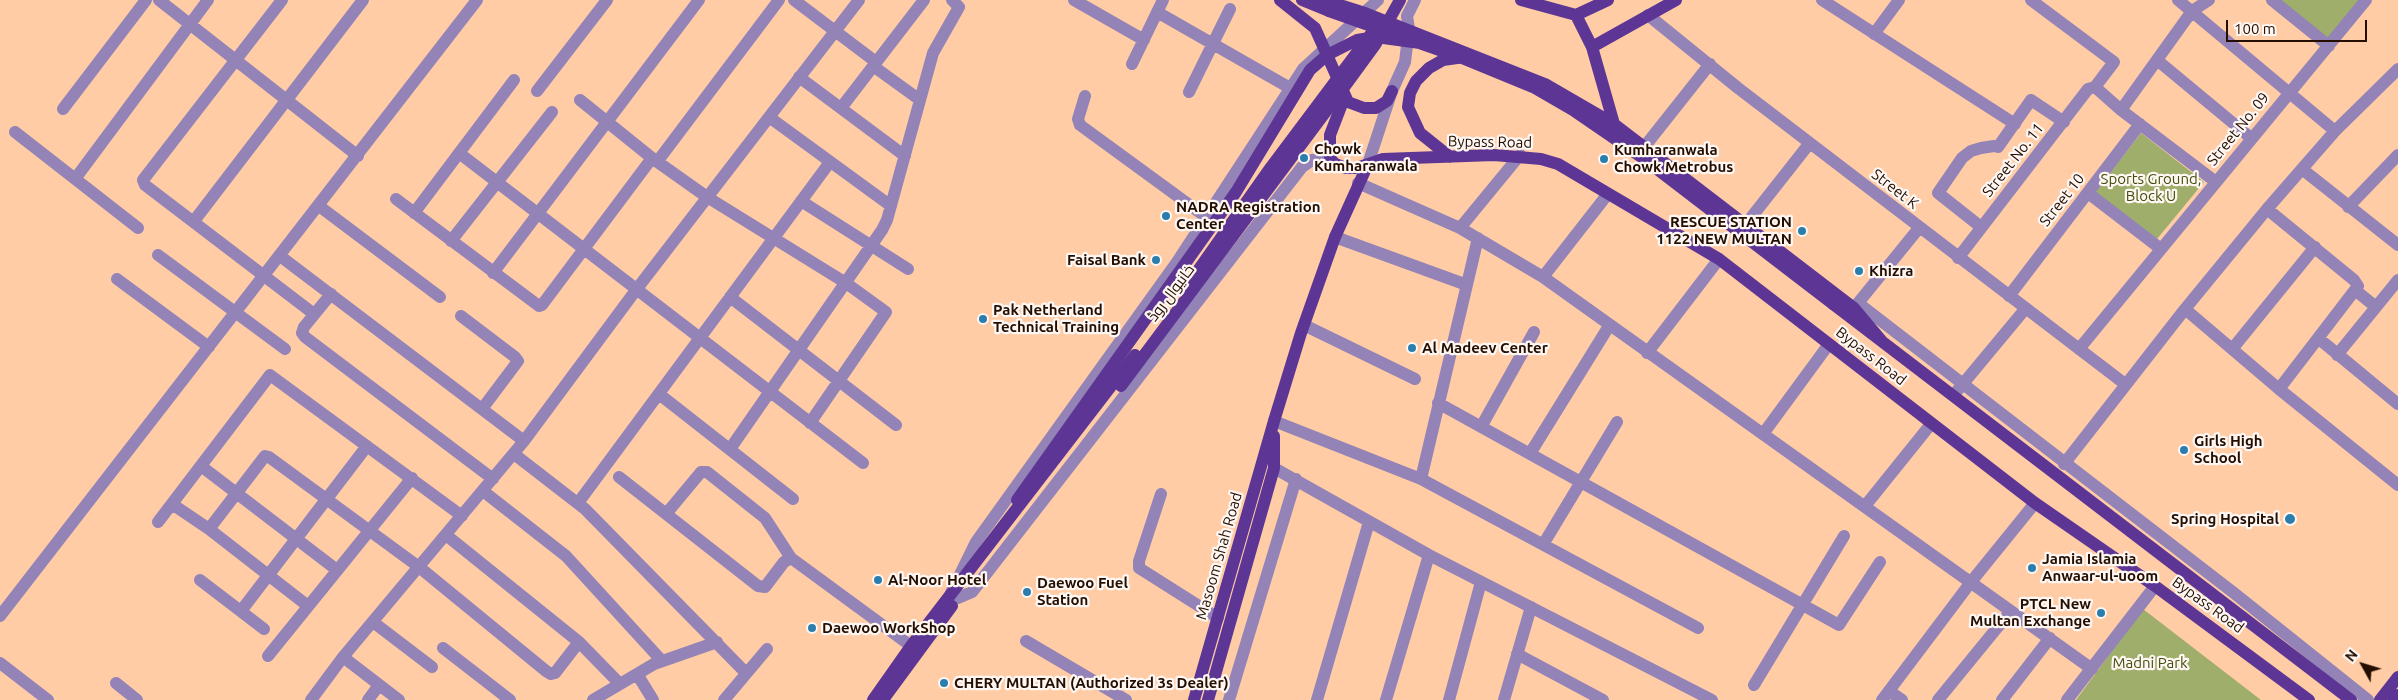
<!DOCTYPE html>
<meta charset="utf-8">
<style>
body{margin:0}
#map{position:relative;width:2398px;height:700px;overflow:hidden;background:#ffcca6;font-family:Ubuntu,sans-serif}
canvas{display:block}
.north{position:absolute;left:2338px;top:640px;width:50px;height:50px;-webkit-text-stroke:4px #fef7f3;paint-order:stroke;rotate:309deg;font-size:14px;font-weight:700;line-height:20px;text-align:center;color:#230e00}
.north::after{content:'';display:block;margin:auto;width:18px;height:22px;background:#230e00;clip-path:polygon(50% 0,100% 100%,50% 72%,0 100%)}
.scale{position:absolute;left:2226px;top:20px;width:141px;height:22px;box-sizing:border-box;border:2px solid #230e00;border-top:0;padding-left:6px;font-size:15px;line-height:18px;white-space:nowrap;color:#230e00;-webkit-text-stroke:4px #fef7f3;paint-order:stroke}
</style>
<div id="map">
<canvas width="2398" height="700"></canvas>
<div class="north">N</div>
<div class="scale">100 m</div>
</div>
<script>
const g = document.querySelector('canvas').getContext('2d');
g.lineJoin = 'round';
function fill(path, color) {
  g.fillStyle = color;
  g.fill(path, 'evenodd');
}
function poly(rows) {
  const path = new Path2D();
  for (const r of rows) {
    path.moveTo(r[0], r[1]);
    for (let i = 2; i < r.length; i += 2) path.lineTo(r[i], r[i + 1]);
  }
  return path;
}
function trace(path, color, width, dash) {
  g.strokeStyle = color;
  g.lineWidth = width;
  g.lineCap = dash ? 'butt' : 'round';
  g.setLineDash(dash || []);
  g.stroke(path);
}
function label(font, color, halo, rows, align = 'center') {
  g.font = font + ' Ubuntu,Cairo,sans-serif';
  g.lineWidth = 4.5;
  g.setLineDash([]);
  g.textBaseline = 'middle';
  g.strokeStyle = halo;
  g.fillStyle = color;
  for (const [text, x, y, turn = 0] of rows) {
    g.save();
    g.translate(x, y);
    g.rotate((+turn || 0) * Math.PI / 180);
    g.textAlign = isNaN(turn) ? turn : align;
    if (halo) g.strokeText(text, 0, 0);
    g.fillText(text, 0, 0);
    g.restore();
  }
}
const green = poly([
 [2277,0,2359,0,2326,40],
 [2141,133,2204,182,2157,239,2095,192],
 [2143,609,2261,700,2076,700]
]);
const minor = poly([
 [159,0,358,156],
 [282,0,143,180,145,185,314,314],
 [794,0,876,62],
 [1074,0,1144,40],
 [1822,0,2015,124],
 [2031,0,2114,62,2095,87],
 [2178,0,2335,131],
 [2272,0,2329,46],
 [1157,12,1290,88],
 [1648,15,1738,88,2125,384],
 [1874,34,1899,0],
 [2157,60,2251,138],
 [1132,64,1163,0],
 [873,66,920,100],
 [799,77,905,156],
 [2095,87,2121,110,2216,182],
 [537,91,607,0],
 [1189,92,1230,9],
 [1085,96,1078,119,1080,125,1206,217],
 [580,100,652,158,707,197,846,283,886,312,810,423],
 [841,108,924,0],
 [63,109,146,0],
 [2121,110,2192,11,2209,0],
 [769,117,891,206],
 [15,132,138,228],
 [1645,146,1710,64],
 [459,153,863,463],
 [1330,158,1312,160,1302,167,972,592,958,598,951,593,976,542,1177,262,1303,69,1378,0],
 [657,162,779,0],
 [1368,164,1392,91,1405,62,1409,29,1407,16,1415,0],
 [2302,169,2398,245],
 [75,179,208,0],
 [1358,183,1460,228,1543,277,2092,669],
 [2088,193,2161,249],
 [396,199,539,306,542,305,652,158],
 [801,201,908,269],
 [319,206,440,297],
 [2348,207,2398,155],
 [2267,209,2354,280,2358,286,2279,389],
 [414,213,514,80],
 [194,221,363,0],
 [1746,224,1809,144],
 [1981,227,1938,193,1962,158,1971,151,1981,148,1994,146,1998,147,2031,100,2064,122],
 [1460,228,1520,155],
 [1335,237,1467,285],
 [451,241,552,112],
 [158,255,285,349],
 [280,256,524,441],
 [1958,258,2088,89,2095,87],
 [493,273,699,0],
 [1543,277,1607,195],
 [117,279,209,347],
 [2355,290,2376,307],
 [331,294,304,327,302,333,305,337,493,479],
 [2009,296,2140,124],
 [730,297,896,425],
 [1858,303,2234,593,2368,700],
 [1854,308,1919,228],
 [2185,309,2279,389,2398,485],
 [461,316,515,357,518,361,482,409],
 [1304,325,1415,379],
 [2318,338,2398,404],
 [2233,348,2315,247],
 [2079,349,2366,0],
 [1647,353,1719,259],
 [2337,355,2398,280],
 [1957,391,2026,308],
 [659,394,793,499],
 [1438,403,1839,625,1880,562],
 [1274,421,1421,479,1698,628],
 [1481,427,1534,332],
 [1763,434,1829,344],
 [730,449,882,230,887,220,933,53,959,7,952,0],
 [1531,452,1609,326],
 [514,454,585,509,746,673],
 [2064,464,2185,309,2267,209,2335,131,2398,69],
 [201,466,337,570],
 [1274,468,1429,555,1712,700],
 [619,477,758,586,765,587,784,562,791,558,911,646],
 [1421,479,1478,238],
 [483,491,566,556,662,661],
 [1161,494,1139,561,1139,568,1218,618],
 [578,503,830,162],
 [172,504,209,529,308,606],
 [1865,506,1931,424],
 [666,514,701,472,707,472,765,518,791,558],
 [158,522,270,375,462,516],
 [209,529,265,456,269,457,419,567,546,671,551,674,555,673,579,642],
 [446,535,579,642,620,684],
 [1544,543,1617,422],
 [200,580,264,629],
 [241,611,367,446],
 [0,616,477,0],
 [373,622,432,667],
 [1026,641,1126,700],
 [443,648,510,700],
 [1517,654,1603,700],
 [268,656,412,478],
 [343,657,399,700],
 [0,663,48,700],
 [637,674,653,700],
 [116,683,137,700],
 [1754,685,1844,536],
 [1889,691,1902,700],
 [311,700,343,657,524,441,636,290,859,0],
 [368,700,379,685],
 [593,700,654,664,717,642],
 [724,700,767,649],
 [1229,700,1296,479],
 [1317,700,1369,522],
 [1386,700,1429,555],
 [1449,700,1481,582],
 [1504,700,1531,607],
 [1882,700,1971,582,2035,503],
 [1938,700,2010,612],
 [2002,700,2050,638],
 [2067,700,2155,586]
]);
const major = poly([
 [1280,0,1315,28,1348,102,1364,108,1376,108,1387,101,1392,91],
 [1302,0,1329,11],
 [1324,0,1365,13,1545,84,1614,124,1854,308,1881,340],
 [1521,0,1576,15,1592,47,1614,124],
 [1576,15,1608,0],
 [1592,47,1676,0],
 [1345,96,1330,135,1330,158,1335,164,1346,168,1357,168,1383,159,1494,155,1541,159,1558,164,1719,259,2035,503,2155,586,2309,700],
 [1450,157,1420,133,1408,107,1410,93,1416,81,1429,68,1443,60,1464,57],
 [1833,304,2351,700],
 [885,697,952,606],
 [873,700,911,646,1135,355],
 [1194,700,1274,421,1301,333,1335,237,1368,164],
 [1208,700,1274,468,1274,436],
 [2380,700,2398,677],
 [2394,700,2398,695]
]);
const majorBridge = poly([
 [1329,11,1462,58,1535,88,1573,110,1640,156,1833,304],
 [1192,279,1271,167,1370,35],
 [1121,386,1348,82,1375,45,1400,0],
 [1017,500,1236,192,1310,70,1327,55,1357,40,1376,37,1420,43]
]);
const markers = [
 [1304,158,5,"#2a7eae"],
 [1604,159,5,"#2a7eae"],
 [1166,216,5,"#2a7eae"],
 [1802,231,5,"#2a7eae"],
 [1156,260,5,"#2a7eae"],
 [1859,271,5,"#2a7eae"],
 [983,319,5,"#2a7eae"],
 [1412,348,5,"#2a7eae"],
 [2184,450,5,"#2a7eae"],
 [2290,519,6,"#2a7eae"],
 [2032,568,5,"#2a7eae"],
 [878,580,5,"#2a7eae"],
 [1027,592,5,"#2a7eae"],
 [2101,613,5,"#2a7eae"],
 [812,628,5,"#2a7eae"],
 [944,683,5,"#2a7eae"]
];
const streetNames = [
 ["Street No. 09",2238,129,-51],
 ["Bypass Road",1490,142,1],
 ["Street No. 11",2013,160,-52],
 ["Street K",1895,189,38],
 ["Street 10",2062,200,-52],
 ["خانیوال روڈ",1171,293,-53],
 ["Bypass Road",1871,356,38],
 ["Masoom Shah Road",1219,556,-74],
 ["Bypass Road",2208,605,36]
];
const poiNames = [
 ["Chowk",1314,149],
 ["Kumharanwala",1314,166],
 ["Kumharanwala",1614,150],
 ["Chowk Metrobus",1614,167],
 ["NADRA Registration",1176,207],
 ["Center",1176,224],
 ["RESCUE STATION",1792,222,"right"],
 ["1122 NEW MULTAN",1792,239,"right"],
 ["Faisal Bank",1146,260,"right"],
 ["Khizra",1869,271],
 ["Pak Netherland",993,310],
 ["Technical Training",993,327],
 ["Al Madeev Center",1422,348],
 ["Girls High",2194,441],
 ["School",2194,458],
 ["Spring Hospital",2279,519,"right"],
 ["Jamia Islamia",2042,559],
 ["Anwaar-ul-uoom",2042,576],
 ["Al-Noor Hotel",888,580],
 ["Daewoo Fuel",1037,583],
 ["Station",1037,600],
 ["PTCL New",2091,604,"right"],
 ["Multan Exchange",2091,621,"right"],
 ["Daewoo WorkShop",822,628],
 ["CHERY MULTAN (Authorized 3s Dealer)",954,683]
];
const parkNames = [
 ["Sports Ground,",2151,179],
 ["Block U",2151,196],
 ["Madni Park",2150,663]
];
fill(green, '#9fae6b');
trace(minor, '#9383b7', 12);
trace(major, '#5d3695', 12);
trace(majorBridge, '#5d3695', 12);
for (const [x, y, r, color] of markers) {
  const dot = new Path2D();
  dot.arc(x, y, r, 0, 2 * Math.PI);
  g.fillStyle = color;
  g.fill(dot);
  trace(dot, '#fef7f3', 2);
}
label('15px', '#230e00', '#fef7f3', streetNames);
label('bold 15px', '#230e00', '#fef7f3', poiNames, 'left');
label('15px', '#434e0b', '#fef7f3', parkNames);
</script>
